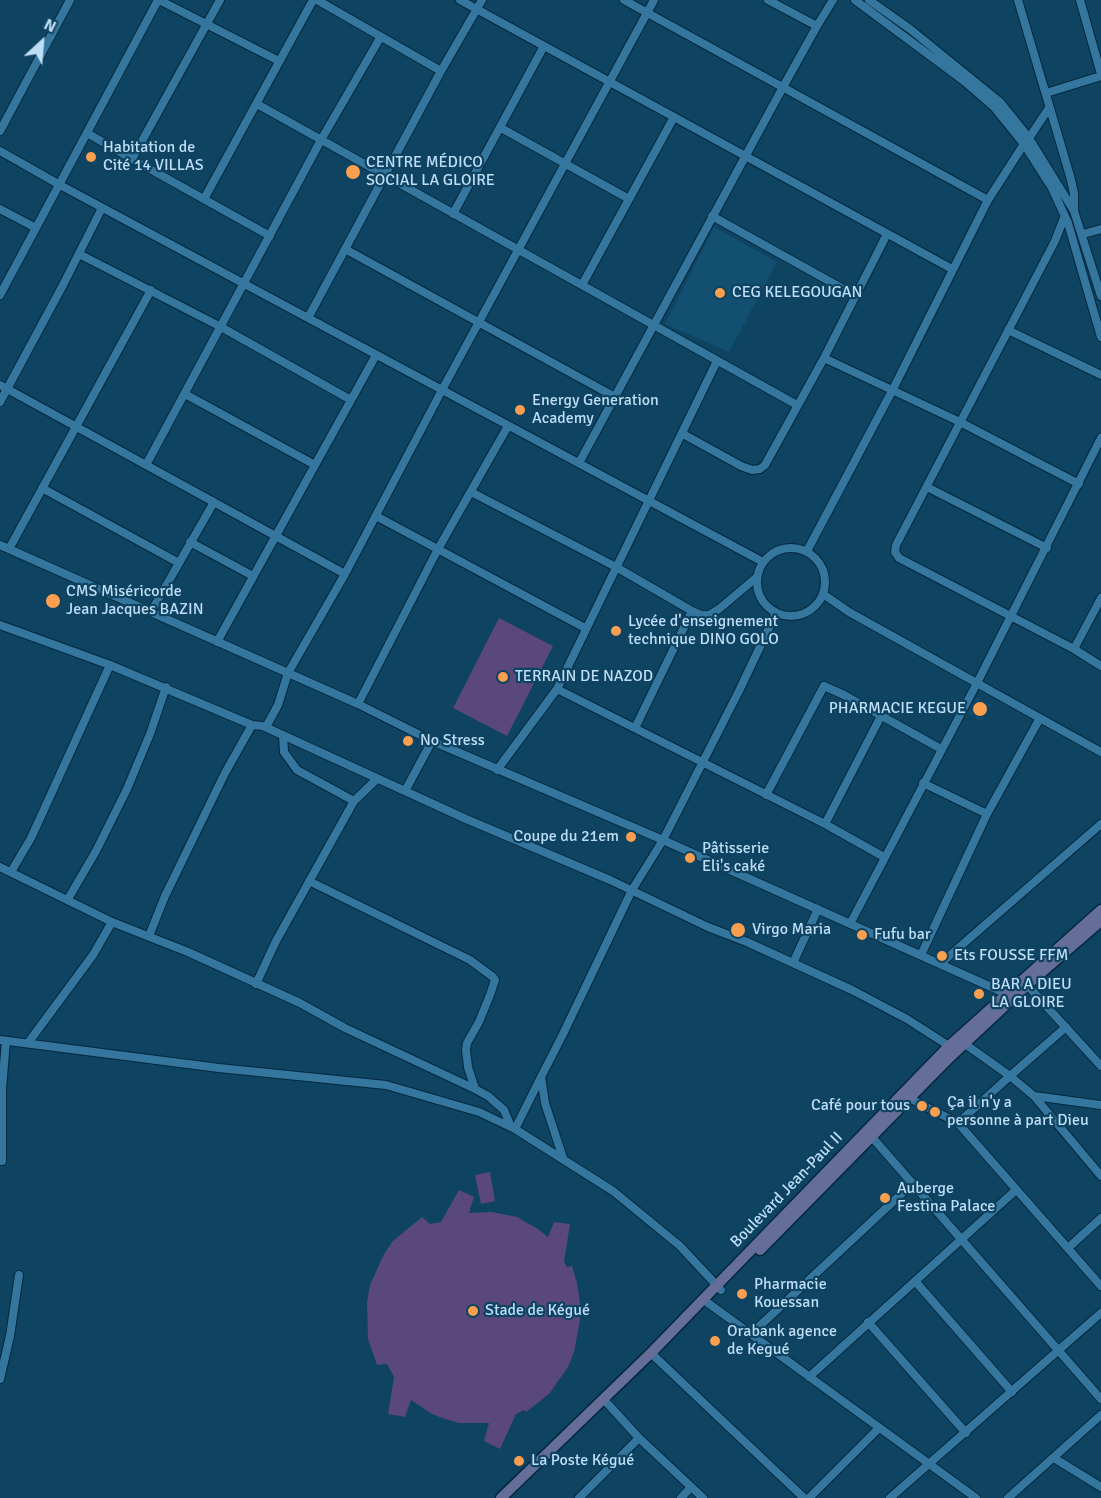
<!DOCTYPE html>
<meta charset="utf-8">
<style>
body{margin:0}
#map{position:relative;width:1101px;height:1498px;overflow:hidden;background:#0e4361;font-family:Signika,sans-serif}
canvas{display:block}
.north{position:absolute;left:12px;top:12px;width:60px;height:60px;-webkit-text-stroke:4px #0e4361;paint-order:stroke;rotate:26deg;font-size:16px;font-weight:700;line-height:24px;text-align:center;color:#bedef5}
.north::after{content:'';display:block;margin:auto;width:21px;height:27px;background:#bedef5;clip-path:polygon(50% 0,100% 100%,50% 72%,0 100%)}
</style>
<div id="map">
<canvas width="1101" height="1498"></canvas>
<div class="north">N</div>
</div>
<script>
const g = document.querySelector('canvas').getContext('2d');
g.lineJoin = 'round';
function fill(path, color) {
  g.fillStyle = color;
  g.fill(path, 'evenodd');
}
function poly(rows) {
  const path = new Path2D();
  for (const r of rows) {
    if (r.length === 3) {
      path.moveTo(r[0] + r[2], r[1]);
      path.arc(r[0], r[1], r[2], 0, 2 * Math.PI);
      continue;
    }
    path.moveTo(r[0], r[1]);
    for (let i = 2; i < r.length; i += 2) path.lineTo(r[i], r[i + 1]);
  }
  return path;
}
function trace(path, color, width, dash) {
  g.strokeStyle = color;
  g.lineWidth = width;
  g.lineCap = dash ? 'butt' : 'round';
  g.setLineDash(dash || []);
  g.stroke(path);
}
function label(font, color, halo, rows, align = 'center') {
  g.font = font + ' Signika,sans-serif';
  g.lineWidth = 4.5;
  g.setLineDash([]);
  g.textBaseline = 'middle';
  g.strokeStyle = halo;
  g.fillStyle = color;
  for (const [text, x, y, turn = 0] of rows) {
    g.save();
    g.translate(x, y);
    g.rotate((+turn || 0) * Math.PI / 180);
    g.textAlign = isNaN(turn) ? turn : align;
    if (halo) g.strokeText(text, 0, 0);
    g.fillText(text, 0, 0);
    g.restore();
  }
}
const built = poly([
 [714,227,777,262,729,352,665,324],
 [977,697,991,705,982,721,968,713]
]);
const green = poly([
 [499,618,553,646,507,736,453,708],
 [490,1172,495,1201,481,1204,475,1175],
 [459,1190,474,1197,469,1213,492,1212,517,1217,538,1229,548,1237,554,1222,570,1224,564,1262,567,1267,572,1266,577,1283,580,1302,580,1320,574,1352,568,1367,549,1394,526,1412,524,1410,516,1414,500,1449,484,1441,489,1423,459,1423,445,1419,432,1414,411,1400,405,1417,388,1414,394,1377,387,1364,377,1365,368,1339,367,1302,370,1285,384,1254,393,1241,422,1217,430,1224,441,1222]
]);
const minor = poly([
 [159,0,279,61],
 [220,0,132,159,270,236],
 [317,0,441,71],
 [460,0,952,269],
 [624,0,988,200],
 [768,0,817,26],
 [855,0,964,81,994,107,1024,144,1052,188,1068,223,1101,337],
 [869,0,910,29,1000,102,1029,138,1074,211,1101,296],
 [1018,0,1070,176,1074,193,1074,210],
 [1080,0,1101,74],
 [1046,93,1101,76],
 [257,104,797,405],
 [501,128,629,199],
 [0,131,70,0],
 [87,133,132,159],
 [1029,138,1049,108],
 [0,151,60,185,763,562],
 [204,199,313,0],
 [0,209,36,228],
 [453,214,544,46],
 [712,216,856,296],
 [1064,218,1055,241,896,545,895,552,899,558,1074,649,1101,666],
 [1083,234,1101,229],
 [345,249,615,397],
 [79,254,221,327,351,400],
 [582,285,674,117],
 [0,295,158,0],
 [308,318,441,71,482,0],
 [1008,330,1101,375],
 [824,358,960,422,1079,484],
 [0,385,345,574],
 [185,394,315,465],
 [0,402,63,285,102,208],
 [683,434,741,466,752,470,760,469,765,465,824,358,887,234],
 [579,463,783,87,817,26,833,0],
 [146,465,321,140,380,38],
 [927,487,1047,548],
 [42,488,179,563],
 [471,492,616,567,692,611,635,728],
 [376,516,585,628],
 [190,542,253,576],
 [0,545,358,704,432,741,663,840,1009,995],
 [791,582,34],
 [9,549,151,290],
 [807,551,892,391,988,200,1024,144],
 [823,594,849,612,1101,752],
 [692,611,701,615,709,615,719,609,757,577],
 [151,612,214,502],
 [0,625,110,665,252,725,263,726,466,819,610,880,708,927,747,942,852,990,907,1019,949,1046],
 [217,642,376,355],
 [1074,649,1101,598],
 [557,689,825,824,884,857],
 [358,704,438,549,508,426],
 [266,727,278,705,288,673,345,574,442,390,654,0],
 [283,735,284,752,297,770,354,801],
 [497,770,557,689,717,361],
 [923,783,987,814],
 [405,791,432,741],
 [766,795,824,686,844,695,941,749],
 [825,824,881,716],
 [0,867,112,922,188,952,300,1003,345,1028,475,1089,488,1096,504,1110,511,1127],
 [11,872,31,838,110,665],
 [309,881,470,960,493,977,495,980,490,995,479,1022,467,1043,466,1050,468,1067,475,1089],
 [68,899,96,851,127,789,150,734,166,687],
 [850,924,977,683,1101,438],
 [149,936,165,896,225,773,252,725],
 [921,955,987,814,1040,718],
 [793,963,818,909],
 [940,964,1101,824],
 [256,984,276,941,354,801,377,779],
 [1027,985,1101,1066],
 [0,1040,219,1068,386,1085,479,1112,515,1129,613,1191,680,1246,721,1290],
 [28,1043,93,955,112,922],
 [965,1044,1010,1076,1034,1096,1101,1176],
 [1034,1096,1101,1105],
 [909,1098,958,1123,1101,1286],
 [958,1123,1010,1076,1066,1027],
 [515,1129,541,1077],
 [871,1136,1101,1399],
 [563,1158,545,1103,541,1077,563,1034,632,890,663,840,739,691,776,613],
 [2,1161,2,1089,6,1041],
 [1068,1248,1101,1218],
 [915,1281,1012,1392],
 [708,1303,976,1498],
 [868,1322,966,1433],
 [751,1334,913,1183],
 [654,1356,804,1498],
 [809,1377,1016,1190],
 [0,1379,10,1336,19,1275],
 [608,1404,639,1438,703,1498],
 [1054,1458,1101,1487],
 [579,1498,639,1438],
 [681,1498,691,1487],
 [809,1498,879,1428],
 [890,1498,1101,1313],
 [1008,1498,1101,1415]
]);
const secondary = poly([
 [760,1250,949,1058,1027,985,1101,921],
 [501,1498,653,1351,949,1046,1101,910]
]);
const markers = [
 [91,157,6,"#fa9f4f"],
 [353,172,8,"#fa9f4f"],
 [720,293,6,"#fa9f4f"],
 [520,410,6,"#fa9f4f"],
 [53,601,8,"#fa9f4f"],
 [616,631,6,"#fa9f4f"],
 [503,677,6,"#fa9f4f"],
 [980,709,8,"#fa9f4f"],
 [408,741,6,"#fa9f4f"],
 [631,837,6,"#fa9f4f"],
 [690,858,6,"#fa9f4f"],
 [738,930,8,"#fa9f4f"],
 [862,935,6,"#fa9f4f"],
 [942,956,6,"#fa9f4f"],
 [979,994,6,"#fa9f4f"],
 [922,1106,6,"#fa9f4f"],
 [935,1112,6,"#fa9f4f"],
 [885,1198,6,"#fa9f4f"],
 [742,1294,6,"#fa9f4f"],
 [473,1311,6,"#fa9f4f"],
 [715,1341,6,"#fa9f4f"],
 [519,1461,6,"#fa9f4f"]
];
const poiNames = [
 ["Habitation de",103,148],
 ["Cité 14 VILLAS",103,166],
 ["CENTRE MÉDICO",366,163],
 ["SOCIAL LA GLOIRE",366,181],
 ["CEG KELEGOUGAN",732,293],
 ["Energy Generation",532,401],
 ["Academy",532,419],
 ["CMS Miséricorde",66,592],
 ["Jean Jacques BAZIN",66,610],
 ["Lycée d'enseignement",628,622],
 ["technique DINO GOLO",628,640],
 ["TERRAIN DE NAZOD",515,677],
 ["PHARMACIE KEGUE",966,709,"right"],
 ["No Stress",420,741],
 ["Coupe du 21em",619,837,"right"],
 ["Pâtisserie",702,849],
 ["Eli's caké",702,867],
 ["Virgo Maria",752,930],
 ["Fufu bar",874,935],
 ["Ets FOUSSE FFM",954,956],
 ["BAR A DIEU",991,985],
 ["LA GLOIRE",991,1003],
 ["Ça il n'y a",947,1103],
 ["personne à part Dieu",947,1121],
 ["Café pour tous",910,1106,"right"],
 ["Auberge",897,1189],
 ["Festina Palace",897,1207],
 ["Pharmacie",754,1285],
 ["Kouessan",754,1303],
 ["Stade de Kégué",485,1311],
 ["Orabank agence",727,1332],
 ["de Kegué",727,1350],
 ["La Poste Kégué",531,1461]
];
const streetNames = [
 ["Boulevard Jean-Paul II",787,1190,-46]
];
fill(built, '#124f71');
fill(green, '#594879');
trace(minor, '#04283d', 10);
trace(secondary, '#04283d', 13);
trace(minor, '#35769f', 8);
trace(secondary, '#656e98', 10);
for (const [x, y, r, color] of markers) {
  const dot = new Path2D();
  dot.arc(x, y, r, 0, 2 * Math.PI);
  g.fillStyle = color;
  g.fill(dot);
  trace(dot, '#0e4361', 2);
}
label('16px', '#bedef5', '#0e4361', poiNames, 'left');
label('16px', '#bedef5', '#0e4361', streetNames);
</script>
